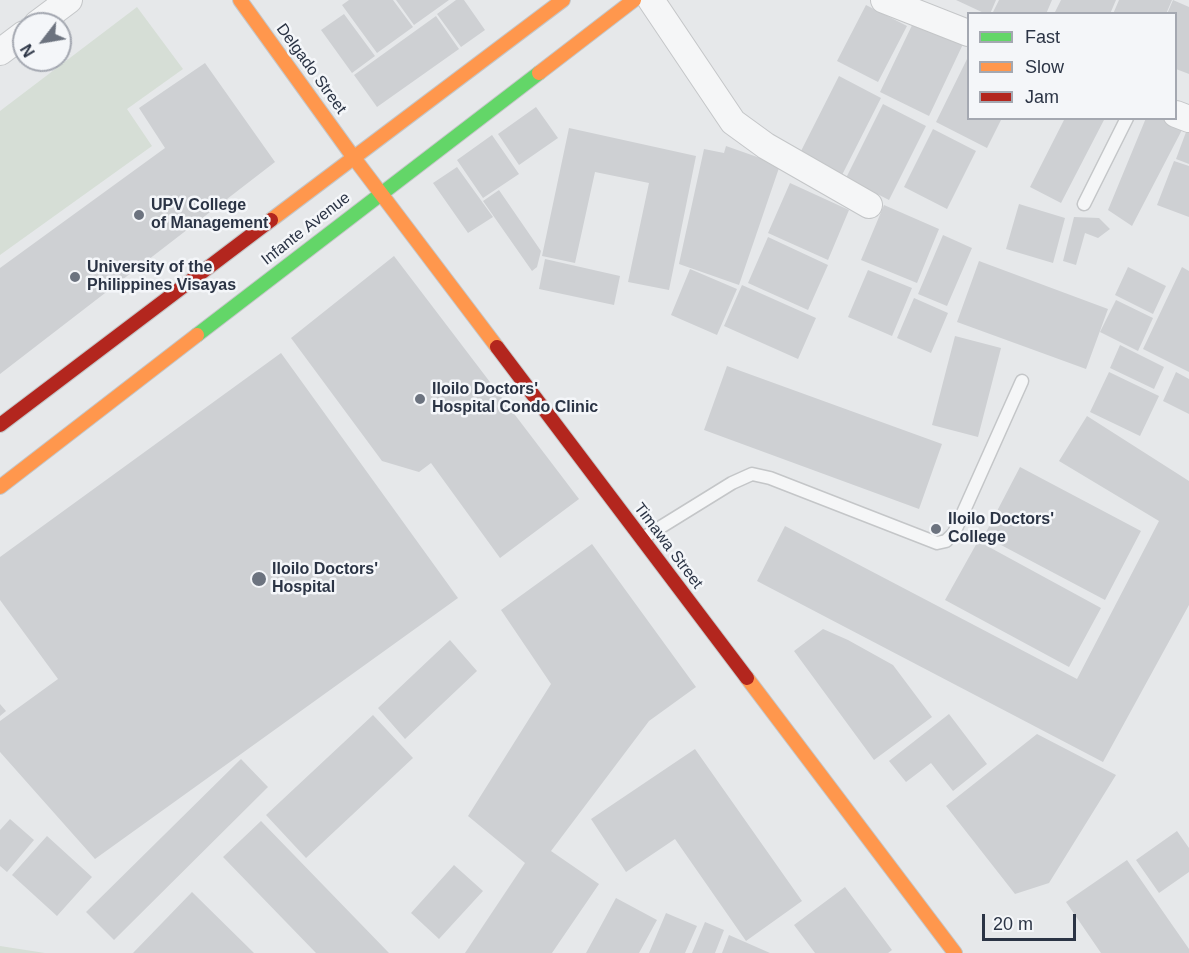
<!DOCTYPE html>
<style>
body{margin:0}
#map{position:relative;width:1189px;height:953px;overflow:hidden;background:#e6e8ea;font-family:Helvetica,sans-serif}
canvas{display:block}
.legend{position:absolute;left:967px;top:12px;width:210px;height:108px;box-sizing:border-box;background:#f4f6f9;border:2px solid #a4a8b1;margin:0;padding:8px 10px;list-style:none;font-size:18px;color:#2b3445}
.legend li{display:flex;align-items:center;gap:12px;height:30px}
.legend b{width:30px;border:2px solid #a4a8b1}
.north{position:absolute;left:12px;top:12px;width:60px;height:60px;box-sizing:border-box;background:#f4f6f9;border:2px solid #a4a8b1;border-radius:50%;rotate:239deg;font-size:16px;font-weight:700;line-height:24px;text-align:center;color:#2b3445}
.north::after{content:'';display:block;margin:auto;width:21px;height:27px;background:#6c737f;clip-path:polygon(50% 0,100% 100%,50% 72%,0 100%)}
.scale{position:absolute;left:982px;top:914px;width:94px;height:27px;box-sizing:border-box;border:3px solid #2b3445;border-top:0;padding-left:8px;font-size:18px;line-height:21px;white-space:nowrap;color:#2b3445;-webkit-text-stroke:4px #f4f6f9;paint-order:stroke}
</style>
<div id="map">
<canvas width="1189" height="953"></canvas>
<ul class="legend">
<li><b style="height:8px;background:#63d668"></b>Fast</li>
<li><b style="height:8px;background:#ff974d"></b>Slow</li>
<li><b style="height:8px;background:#b3261e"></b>Jam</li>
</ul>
<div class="north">N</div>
<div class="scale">20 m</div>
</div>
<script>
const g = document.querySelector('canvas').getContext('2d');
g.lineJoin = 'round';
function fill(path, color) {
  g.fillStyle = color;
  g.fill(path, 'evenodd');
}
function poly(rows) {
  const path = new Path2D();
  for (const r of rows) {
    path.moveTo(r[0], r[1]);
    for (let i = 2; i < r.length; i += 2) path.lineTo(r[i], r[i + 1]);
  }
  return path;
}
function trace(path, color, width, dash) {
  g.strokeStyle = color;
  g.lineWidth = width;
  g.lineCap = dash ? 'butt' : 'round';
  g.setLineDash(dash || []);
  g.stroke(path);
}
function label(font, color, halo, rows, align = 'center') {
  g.font = font + ' Helvetica,sans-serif';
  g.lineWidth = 5;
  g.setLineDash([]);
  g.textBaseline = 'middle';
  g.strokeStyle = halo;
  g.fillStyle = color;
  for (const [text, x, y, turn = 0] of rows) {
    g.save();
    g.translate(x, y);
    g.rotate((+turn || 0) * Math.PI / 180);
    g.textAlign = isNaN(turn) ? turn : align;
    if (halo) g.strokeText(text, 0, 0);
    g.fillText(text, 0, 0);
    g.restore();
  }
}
const green = poly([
 [137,7,183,69,127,109,152,146,0,255,0,111],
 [0,946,45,953,0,953]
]);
const building = poly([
 [349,0,393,0,413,27,377,53,342,5],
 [396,0,449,0,414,25],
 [456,0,464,0,485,30,461,47,437,14],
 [956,0,996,0,990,14,986,14],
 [999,0,1052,0,1046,14,992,14],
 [1061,0,1116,0,1110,14,1054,14],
 [1119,0,1172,0,1166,14,1113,14],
 [1173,0,1189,7,1189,74,1176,69,1176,14,1167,14],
 [866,5,907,26,878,82,837,61],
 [344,14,375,56,352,73,321,30],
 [436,16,459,49,377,107,354,75],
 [915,19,964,42,929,116,880,92],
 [968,57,968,118,1002,118,987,148,936,122],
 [205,63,275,162,0,374,0,268,165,148,139,108],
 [839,76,881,98,842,175,800,153],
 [883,104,926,126,889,200,846,178],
 [536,107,558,138,519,165,498,134],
 [1065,118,1105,118,1061,203,1030,187],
 [1146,118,1164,118,1183,128,1132,226,1108,210],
 [1189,124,1189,164,1176,159],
 [569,128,696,156,669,290,628,282,649,183,595,172,575,263,542,256],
 [933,129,976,151,947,209,904,187],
 [492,135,519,174,483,198,457,160],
 [726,146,780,165,739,285,679,264,704,149,724,153],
 [1174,161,1189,166,1189,217,1157,205],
 [457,167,493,217,468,233,433,183],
 [790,183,849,210,828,260,768,233],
 [499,190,541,251,537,267,532,271,483,201],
 [1019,204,1065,218,1053,263,1006,249],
 [884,205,939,229,917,283,861,260],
 [1074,217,1099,218,1110,229,1098,238,1085,233,1076,265,1063,261],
 [943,235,972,248,947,306,918,294],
 [768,237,828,265,808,310,748,283],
 [394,256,579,499,500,558,431,463,419,472,382,461,291,338],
 [545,259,620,276,614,305,539,289],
 [979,261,1108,309,1086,369,957,322],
 [1128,267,1166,286,1153,314,1115,295],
 [1182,267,1189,271,1189,372,1143,349],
 [690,269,737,289,717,335,671,315],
 [868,270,912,288,892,336,848,317],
 [742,285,816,318,798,359,724,326],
 [914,298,948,313,931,353,897,338],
 [1116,300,1153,318,1138,351,1100,332],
 [955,336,1001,348,978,437,932,425],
 [1120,345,1164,367,1154,389,1110,368],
 [281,353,458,598,95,859,0,752,0,721,58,679,0,600,0,557],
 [727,366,942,444,919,509,704,430],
 [1109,372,1159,396,1140,436,1090,412],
 [1176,372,1189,379,1189,414,1163,401],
 [1087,416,1189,481,1189,605,1103,762,757,581,785,526,1077,679,1159,521,1059,461],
 [1020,467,1141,531,1105,600,984,536],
 [978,541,1101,608,1069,667,945,600],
 [592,544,696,687,649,721,551,851,599,884,552,953,465,953,525,863,468,816,551,684,501,610],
 [823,629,848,640,893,665,932,717,874,760,794,651],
 [450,640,477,671,405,739,378,708],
 [0,704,6,711,0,716],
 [949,714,987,764,953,791,931,763,906,782,889,761],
 [373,715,413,758,306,858,266,815],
 [1037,734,1116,775,1049,883,1015,894,946,806],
 [695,749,802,901,746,941,675,839,626,872,591,819],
 [241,759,268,787,114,940,86,912],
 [10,819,34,840,7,872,0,866,0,830],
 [261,821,389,953,316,953,223,857],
 [1177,831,1189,848,1189,872,1159,893,1136,860],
 [47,836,92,877,57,916,12,875],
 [1127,860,1189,949,1189,953,1101,953,1066,902],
 [454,865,483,891,439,939,411,913],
 [845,887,892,950,888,953,815,953,794,925],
 [192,892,254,953,133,953],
 [616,898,657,920,639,953,586,953],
 [666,913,697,926,685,953,649,953],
 [705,922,724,930,715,953,692,953],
 [729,935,770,953,722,953]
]);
const lane = poly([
 [1084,204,1127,118],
 [643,538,732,483,752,474,770,478,937,543,946,541,954,533,1022,381]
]);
const street = poly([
 [651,0,733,122,766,146,869,205],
 [884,0,968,33],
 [37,24,69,0],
 [0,52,24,34],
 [1176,114,1189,119]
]);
const fast = poly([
 [197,335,539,73]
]);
const slow = poly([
 [240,0,354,158,497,347],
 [539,73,634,0],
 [271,220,563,0],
 [0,487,197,335],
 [747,678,955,953]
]);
const jam = poly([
 [497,347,747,678],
 [0,425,271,220]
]);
const markers = [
 [139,215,6,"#6c737f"],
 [75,277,6,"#6c737f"],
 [420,399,6,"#6c737f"],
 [936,529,6,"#6c737f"],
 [259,579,8,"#6c737f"]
];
const streetNames = [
 ["Delgado Street",311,69,54],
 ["Infante Avenue",306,229,-38],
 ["Timawa Street",668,546,53]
];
const poiNames = [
 ["UPV College",151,206],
 ["of Management",151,224],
 ["University of the",87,268],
 ["Philippines Visayas",87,286],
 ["Iloilo Doctors'",432,390],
 ["Hospital Condo Clinic",432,408],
 ["Iloilo Doctors'",948,520],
 ["College",948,538],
 ["Iloilo Doctors'",272,570],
 ["Hospital",272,588]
];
fill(green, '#d6ded6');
fill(building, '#ced0d3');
trace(lane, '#c4c6c8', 15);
trace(street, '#c4c6c8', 28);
trace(fast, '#c4c6c8', 16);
trace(slow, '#c4c6c8', 16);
trace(jam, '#c4c6c8', 16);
trace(lane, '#f5f6f7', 12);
trace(street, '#f5f6f7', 26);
trace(fast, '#63d668', 14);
trace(slow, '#ff974d', 14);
trace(jam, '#b3261e', 14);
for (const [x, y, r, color] of markers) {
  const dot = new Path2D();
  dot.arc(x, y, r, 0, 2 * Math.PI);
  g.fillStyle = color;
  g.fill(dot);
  trace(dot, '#f4f6f9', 2);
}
label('16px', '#2b3445', '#f4f6f9', streetNames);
label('bold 16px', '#2b3445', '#f4f6f9', poiNames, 'left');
</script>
